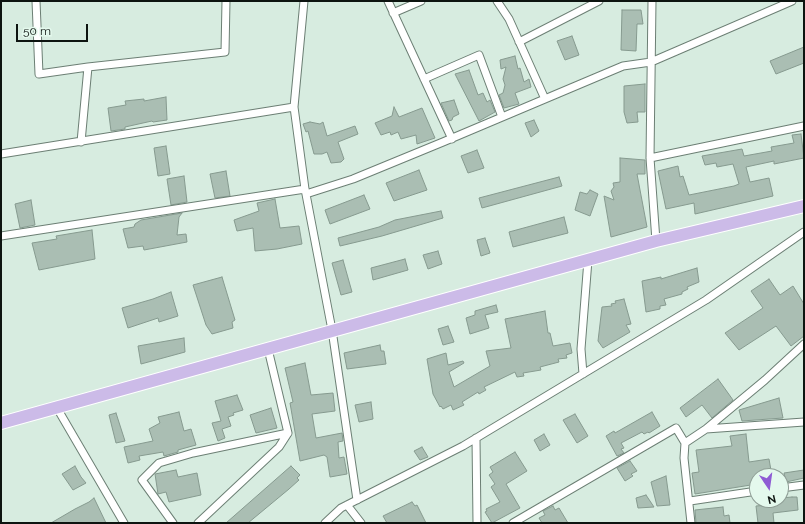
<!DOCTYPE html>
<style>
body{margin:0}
#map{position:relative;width:805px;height:524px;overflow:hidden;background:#d7ece0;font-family:Raleway,sans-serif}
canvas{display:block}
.frame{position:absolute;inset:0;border:2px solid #0d1410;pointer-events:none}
.north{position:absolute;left:749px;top:468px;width:40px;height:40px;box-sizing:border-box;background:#e4f9ed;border:1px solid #8e9d95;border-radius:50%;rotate:167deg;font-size:11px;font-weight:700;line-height:16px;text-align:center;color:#0d1410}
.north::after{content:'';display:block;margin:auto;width:14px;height:18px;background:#8f5cd4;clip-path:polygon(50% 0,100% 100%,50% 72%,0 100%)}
.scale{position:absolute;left:16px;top:24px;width:72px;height:18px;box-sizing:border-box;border:2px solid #0d1410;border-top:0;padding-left:5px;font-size:12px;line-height:14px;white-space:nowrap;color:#0d1410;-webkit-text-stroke:3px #e4f9ed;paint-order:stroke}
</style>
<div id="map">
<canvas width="805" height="524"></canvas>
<div class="frame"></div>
<div class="north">N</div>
<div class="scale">50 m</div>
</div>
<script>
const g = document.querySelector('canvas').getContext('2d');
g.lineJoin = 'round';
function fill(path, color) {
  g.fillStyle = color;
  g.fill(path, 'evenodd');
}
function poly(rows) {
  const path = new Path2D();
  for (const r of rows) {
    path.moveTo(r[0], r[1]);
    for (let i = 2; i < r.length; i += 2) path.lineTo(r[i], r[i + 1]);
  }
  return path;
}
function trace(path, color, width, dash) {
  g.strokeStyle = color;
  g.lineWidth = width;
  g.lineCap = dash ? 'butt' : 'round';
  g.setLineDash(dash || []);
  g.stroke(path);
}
const building = poly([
 [622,10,641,10,643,24,637,24,636,51,621,50,622,10],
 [572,36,579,55,565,60,557,41,572,36],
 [804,47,804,63,776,74,770,61,804,47],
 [515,56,518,69,520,68,524,82,529,79,531,87,515,93,519,104,504,108,499,95,503,93,505,85,503,79,506,67,501,69,500,60,515,56],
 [469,70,478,95,483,93,487,102,490,100,495,112,479,121,455,74,469,70],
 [645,84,645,112,637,112,638,122,627,123,624,112,624,86,645,84],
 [166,97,167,120,153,122,152,121,125,127,125,129,111,131,108,108,126,105,125,101,144,99,144,101,166,97],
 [454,100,459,114,453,117,452,120,449,121,441,103,454,100],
 [394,107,399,117,422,108,435,138,417,144,416,135,401,139,398,132,391,135,390,132,381,135,375,123,392,116,394,107],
 [534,120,539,131,531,137,525,123,534,120],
 [310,122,320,124,323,122,327,136,355,126,358,134,338,142,344,159,341,162,331,163,327,152,322,154,314,154,308,131,306,132,303,124,310,122],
 [801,134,804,158,774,164,774,161,746,167,750,182,769,178,773,196,695,214,694,203,666,209,658,171,678,166,680,177,683,176,689,195,734,186,739,184,733,164,717,167,716,163,705,165,702,156,742,149,744,156,772,151,771,147,794,143,792,135,801,134],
 [166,146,170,174,158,176,154,148,166,146],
 [477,150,484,168,468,173,461,156,477,150],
 [620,158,645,160,645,174,637,174,647,227,611,237,604,196,614,200,611,191,614,187,613,183,620,182,620,158],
 [419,170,427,190,394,201,386,183,419,170],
 [226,171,230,196,215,198,210,174,226,171],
 [184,176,187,202,171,205,167,179,184,176],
 [559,177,562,186,482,208,479,198,559,177],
 [590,190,598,194,590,216,575,210,580,192,587,194,590,190],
 [364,195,370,209,330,224,325,210,364,195],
 [275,199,280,228,299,226,302,244,277,249,255,251,253,228,237,231,234,220,259,211,257,203,275,199],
 [31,200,35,225,20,228,15,204,31,200],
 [441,211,443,218,382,236,340,246,338,238,379,227,395,220,441,211],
 [182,213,179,217,177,235,186,234,187,242,144,250,143,246,128,248,123,229,134,227,135,224,141,220,182,213],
 [564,217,568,233,513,247,509,232,564,217],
 [92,230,95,259,39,270,32,243,57,239,56,236,92,230],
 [485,238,490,253,481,256,477,240,485,238],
 [438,251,442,264,428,269,423,255,438,251],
 [405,259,408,270,373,280,371,268,405,259],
 [343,260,352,292,341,295,332,263,343,260],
 [697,268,699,282,687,287,688,289,682,292,682,294,664,299,666,305,660,306,660,309,646,312,642,281,661,277,661,279,697,268],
 [222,277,235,320,232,322,233,328,212,334,206,325,193,285,222,277],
 [769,279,780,295,793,286,804,304,804,336,791,346,776,326,739,350,725,333,763,308,751,291,769,279],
 [171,292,178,316,159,322,158,318,128,328,122,308,153,299,171,292],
 [624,299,631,324,626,325,630,332,603,348,598,341,602,307,612,306,611,304,616,303,615,301,624,299],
 [496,305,498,312,485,315,489,328,470,334,466,318,475,315,475,311,496,305],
 [545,311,548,333,550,333,553,346,570,343,572,353,566,355,567,358,558,359,559,362,540,367,541,370,523,373,524,376,517,377,515,372,484,387,486,390,479,394,478,392,462,402,464,405,453,410,451,405,443,409,441,406,440,407,433,394,427,359,446,353,448,365,463,361,464,363,449,372,454,387,490,366,486,351,511,348,505,319,545,311],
 [448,326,454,342,443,345,438,329,448,326],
 [184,338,185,352,141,364,138,346,184,338],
 [380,345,381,351,384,351,386,364,347,369,344,353,380,345],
 [305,363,311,395,333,393,335,411,312,414,316,438,342,433,343,441,338,442,339,458,344,457,347,474,330,477,327,457,324,455,300,461,290,403,293,402,285,368,305,363],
 [718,379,733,400,712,418,702,405,686,417,680,408,718,379],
 [237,395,243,410,233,413,234,415,228,417,231,426,222,429,225,438,218,441,212,423,221,421,215,401,237,395],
 [779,398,783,418,742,421,739,410,779,398],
 [371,402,373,419,359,422,355,405,371,402],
 [271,408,277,428,256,433,250,415,271,408],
 [179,412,184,431,191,429,196,445,178,450,178,452,164,456,163,452,139,456,140,460,128,463,124,447,153,441,149,429,160,423,158,417,179,412],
 [652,412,660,426,649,433,648,432,644,434,642,432,621,443,624,448,621,449,624,453,617,456,606,436,614,431,615,433,652,412],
 [116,413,125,441,116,443,109,415,116,413],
 [575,414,588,436,577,443,563,420,575,414],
 [544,434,550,445,540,451,534,440,544,434],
 [746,434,749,462,769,459,772,476,757,476,757,484,695,494,692,473,699,472,696,450,732,446,730,436,746,434],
 [422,447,428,457,420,460,414,451,422,447],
 [515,452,527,471,506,484,520,508,492,523,485,512,487,511,486,509,500,502,491,487,495,484,489,475,493,472,490,467,515,452],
 [630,461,637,471,631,474,633,476,625,481,617,468,630,461],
 [75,466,81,477,86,483,73,490,62,474,75,466],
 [291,466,300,475,297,478,299,480,289,489,248,523,226,523,291,466],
 [176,470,178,477,197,473,201,495,169,502,166,492,158,494,155,474,176,470],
 [804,470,804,478,786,482,784,473,804,470],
 [666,476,670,505,657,506,651,482,666,476],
 [646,495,654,507,638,508,636,498,646,495],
 [792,497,797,497,798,510,773,513,774,523,758,523,756,506,779,504,778,500,781,500,781,498,792,497],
 [94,498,106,523,51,523,75,509,89,502,94,498],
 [412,502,415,506,417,505,426,523,387,523,383,516,412,502],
 [553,506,555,510,559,508,568,523,542,523,539,518,545,515,543,511,553,506],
 [723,507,724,516,729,515,730,523,696,523,695,510,723,507]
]);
const minor = poly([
 [36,1,39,74,88,67],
 [304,1,294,107,305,189,332,330,357,500],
 [388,1,452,139],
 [497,1,509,19,545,99],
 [652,1,650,158,656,241],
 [393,13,421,1],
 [519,42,599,1],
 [424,79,479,55,502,117],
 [81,142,88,67,225,52,226,1],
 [1,154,294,107],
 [650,158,804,126],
 [306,194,353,179,443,142,623,66,651,62,792,1],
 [1,236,305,189],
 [583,374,581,349,588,260],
 [57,408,124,523],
 [706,429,804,422],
 [476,438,477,523],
 [781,488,804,485],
 [690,501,757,491],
 [347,505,361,523],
 [173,523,142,480,159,463,193,453,288,433],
 [198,523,279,447,288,433,268,349],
 [325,523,341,508,463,446,706,300,804,232],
 [513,523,676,428,685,443],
 [691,523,684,458,685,443,706,429,765,380,804,344]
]);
const primary = poly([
 [1,423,656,241,804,206]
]);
fill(building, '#aabeb3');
trace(building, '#869a8f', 1);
trace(minor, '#6c7f74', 9);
trace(primary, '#fff', 14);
trace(minor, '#fff', 7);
trace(primary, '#ccbbe8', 12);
</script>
